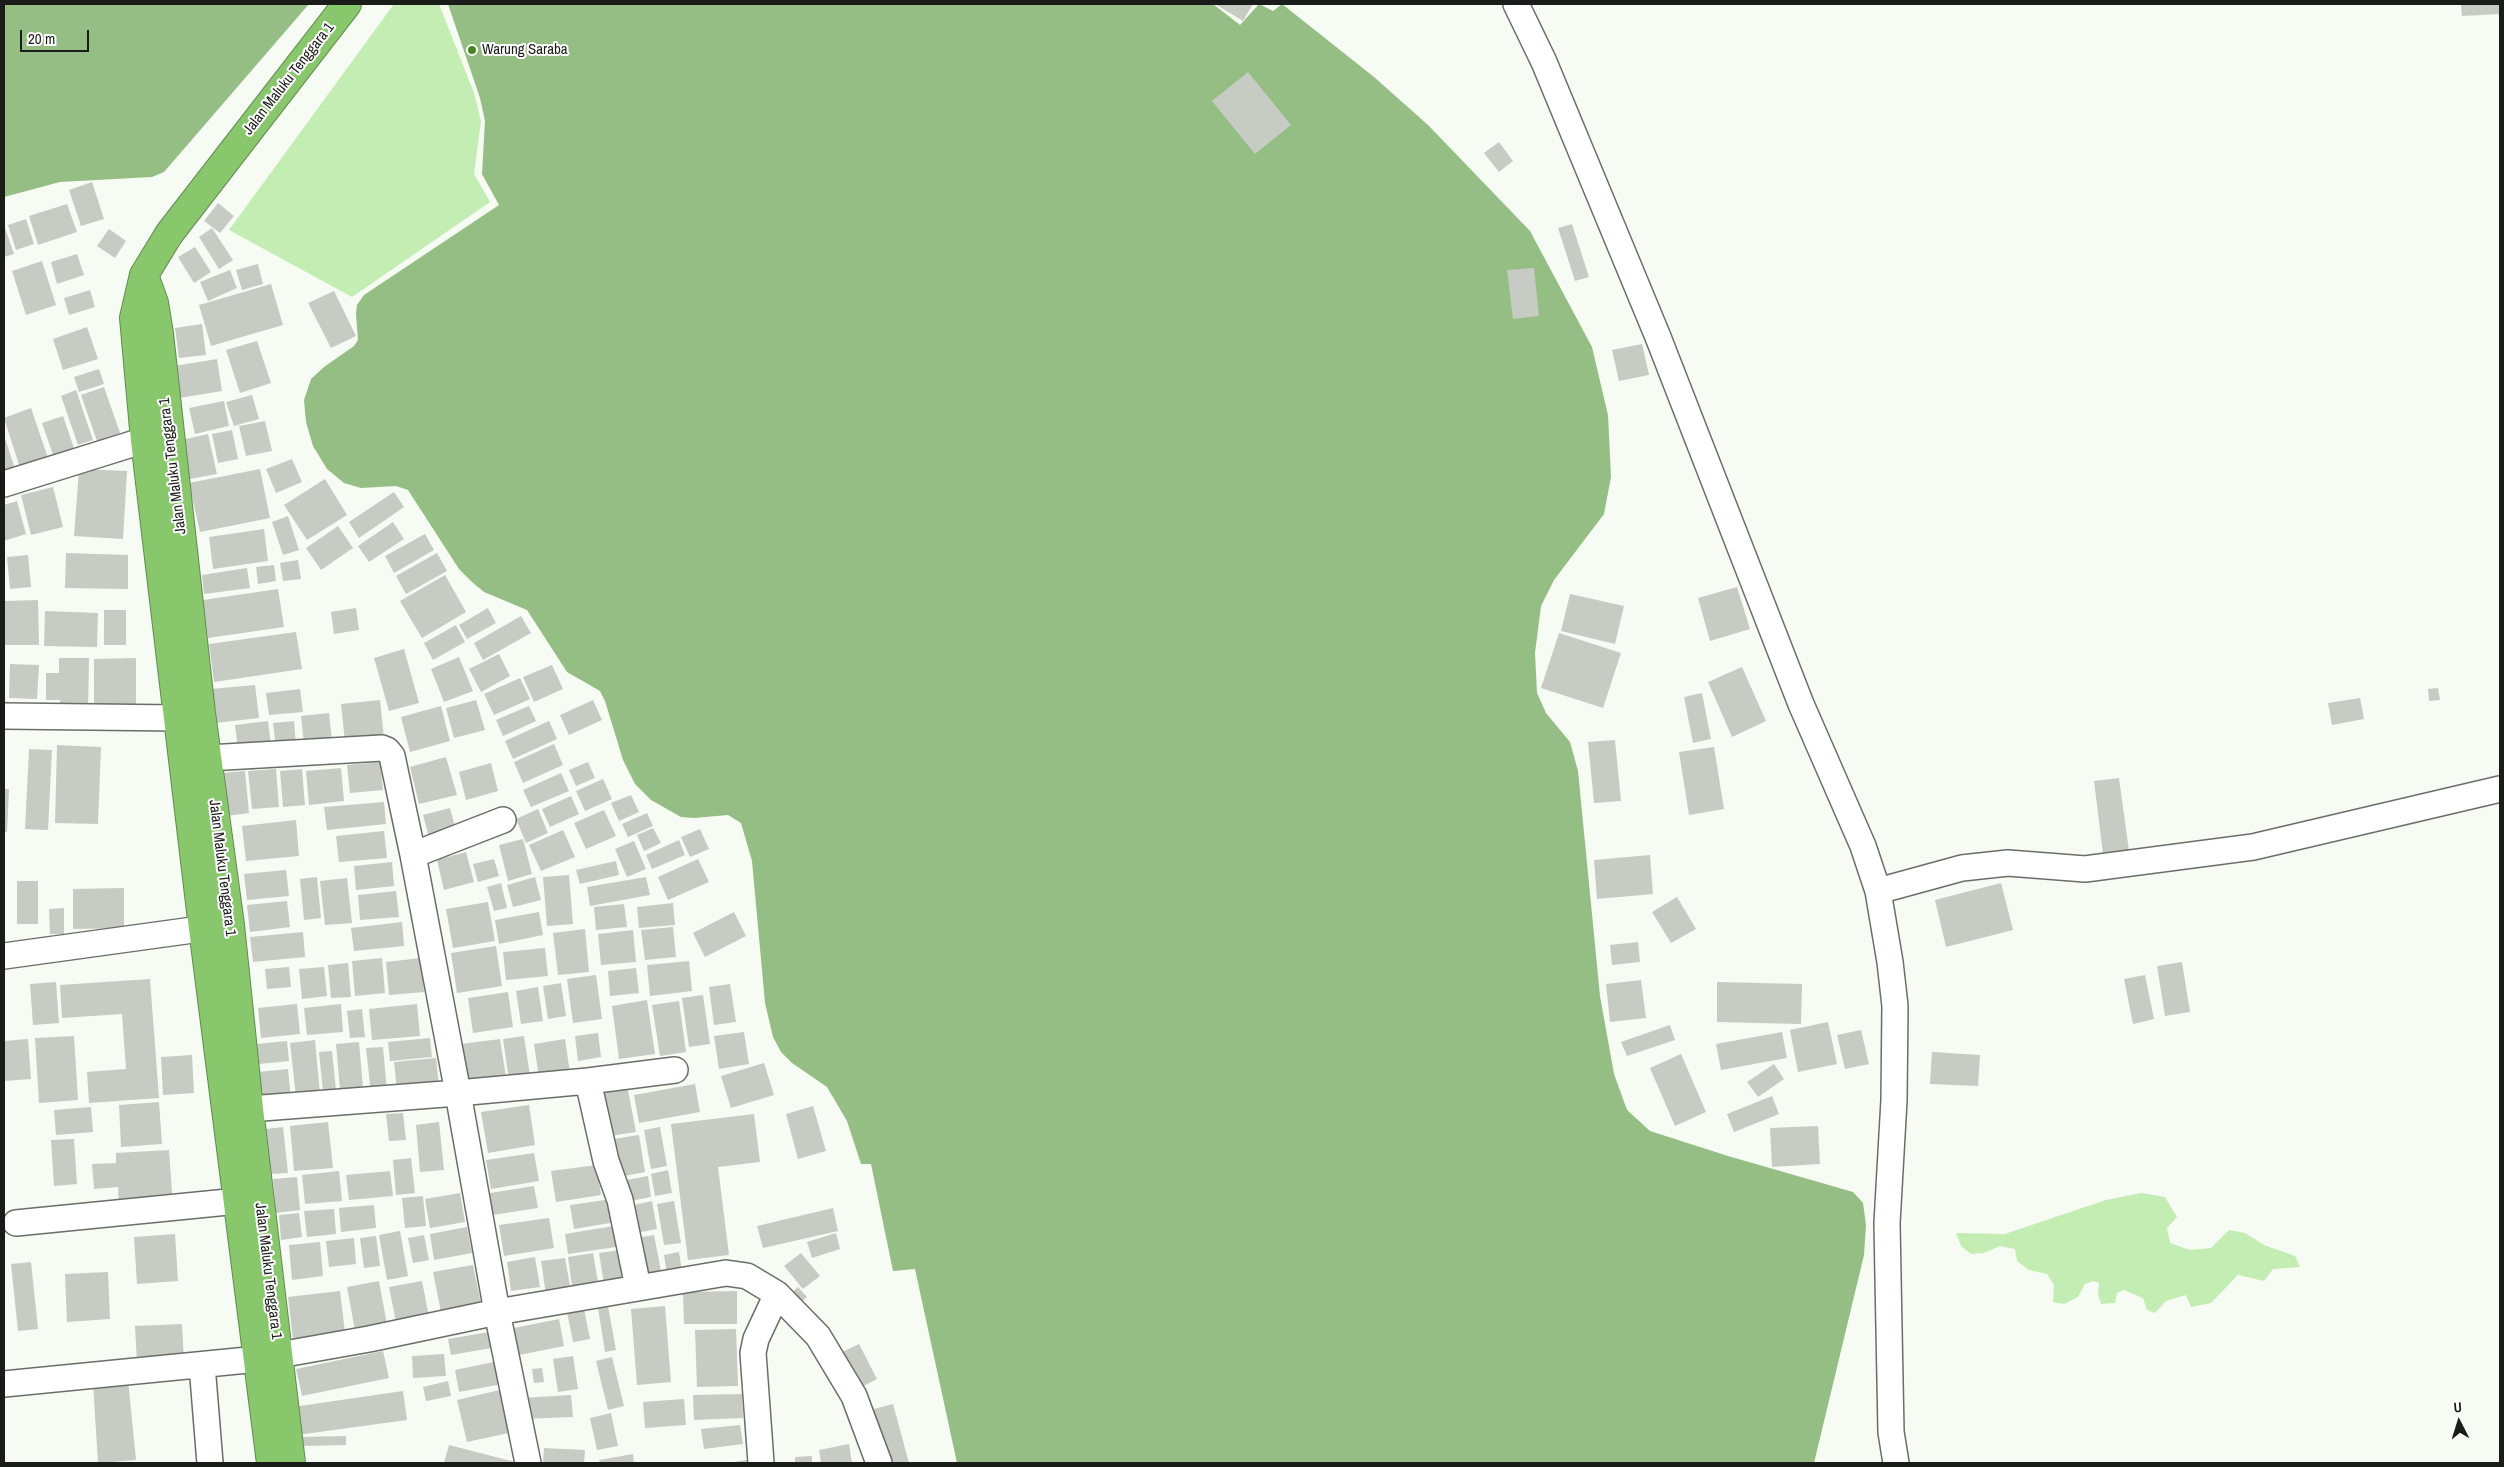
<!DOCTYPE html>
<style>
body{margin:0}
#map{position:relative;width:2504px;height:1467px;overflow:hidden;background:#f6fbf4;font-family:"Archivo Narrow",sans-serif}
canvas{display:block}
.frame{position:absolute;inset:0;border:5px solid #1a1c19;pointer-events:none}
.north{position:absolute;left:2434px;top:1397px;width:50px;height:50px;-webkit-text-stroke:4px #fff;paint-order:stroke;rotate:355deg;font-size:14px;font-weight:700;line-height:20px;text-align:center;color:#1a1c19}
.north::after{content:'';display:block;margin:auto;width:18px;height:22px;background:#1a1c19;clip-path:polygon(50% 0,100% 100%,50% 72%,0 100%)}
.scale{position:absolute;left:20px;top:30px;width:69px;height:22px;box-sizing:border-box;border:2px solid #1a1c19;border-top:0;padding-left:6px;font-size:15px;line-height:18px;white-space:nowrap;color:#1a1c19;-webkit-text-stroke:4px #fff;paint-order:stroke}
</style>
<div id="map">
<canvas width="2504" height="1467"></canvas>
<div class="frame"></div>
<div class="north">U</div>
<div class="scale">20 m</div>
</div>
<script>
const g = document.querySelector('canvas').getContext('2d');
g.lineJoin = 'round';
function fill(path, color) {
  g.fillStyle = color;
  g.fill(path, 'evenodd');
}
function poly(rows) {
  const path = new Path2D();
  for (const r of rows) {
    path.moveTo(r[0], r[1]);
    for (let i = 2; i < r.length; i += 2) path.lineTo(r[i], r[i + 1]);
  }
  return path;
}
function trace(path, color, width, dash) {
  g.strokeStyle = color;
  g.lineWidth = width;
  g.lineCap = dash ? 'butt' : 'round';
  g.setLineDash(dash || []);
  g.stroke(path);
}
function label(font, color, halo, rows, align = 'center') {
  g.font = font + ' "Archivo Narrow",sans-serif';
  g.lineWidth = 4;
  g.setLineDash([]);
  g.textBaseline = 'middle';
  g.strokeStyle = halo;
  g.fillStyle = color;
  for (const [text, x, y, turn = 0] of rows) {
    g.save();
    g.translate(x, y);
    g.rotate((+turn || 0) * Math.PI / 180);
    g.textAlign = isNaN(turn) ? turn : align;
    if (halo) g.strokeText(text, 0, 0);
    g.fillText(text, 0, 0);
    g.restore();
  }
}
const green = poly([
 [394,4,439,4,474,93,481,121,474,174,490,202,352,297,229,230],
 [2141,1193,2165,1197,2177,1217,2167,1228,2170,1243,2190,1250,2211,1248,2229,1230,2245,1233,2264,1245,2295,1256,2300,1267,2273,1269,2264,1281,2238,1275,2211,1303,2191,1307,2186,1295,2166,1301,2155,1313,2147,1310,2143,1298,2124,1290,2117,1293,2115,1303,2101,1304,2098,1295,2099,1283,2093,1281,2085,1284,2078,1297,2064,1304,2053,1302,2054,1285,2047,1274,2029,1270,2017,1261,2015,1249,2000,1246,1984,1253,1971,1254,1961,1246,1956,1233,2005,1234,2106,1200]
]);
const water = poly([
 [4,4,309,4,164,172,152,177,60,182,4,197],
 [448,4,1213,4,1240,25,1259,4,1273,11,1282,4,1374,77,1428,125,1530,231,1592,347,1608,415,1611,477,1604,514,1554,580,1541,606,1535,653,1537,693,1546,713,1570,742,1578,771,1600,996,1614,1074,1627,1110,1650,1131,1728,1156,1853,1192,1863,1203,1866,1225,1864,1255,1814,1463,957,1463,915,1269,893,1271,871,1164,861,1164,847,1121,827,1087,792,1063,781,1052,773,1037,765,1003,752,861,741,823,728,815,694,818,681,817,651,800,635,784,623,760,605,701,600,691,567,672,527,610,484,592,472,582,459,569,408,490,396,486,361,488,344,483,327,469,313,446,306,422,304,400,311,379,324,367,354,346,358,340,356,314,357,305,364,295,499,205,482,174,485,121,480,98]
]);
const building = poly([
 [1215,4,1253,4,1243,21],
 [2461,4,2500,4,2500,14,2462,16],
 [1248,72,1291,125,1255,154,1212,101],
 [1499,142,1513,161,1499,172,1484,153],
 [92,182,104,219,81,226,69,190],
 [218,203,234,216,220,233,204,221],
 [67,204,77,232,38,245,29,216],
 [26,219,34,244,16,250,8,225],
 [1572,224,1589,277,1575,281,1558,228],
 [4,225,14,254,4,257],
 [212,228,233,260,219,269,199,237],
 [109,229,126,241,115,258,97,246],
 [195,247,211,272,194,283,178,257],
 [77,254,84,275,57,284,51,262],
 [42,261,56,305,26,315,12,271],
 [258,264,263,284,242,290,236,270],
 [1534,268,1539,316,1513,319,1507,270],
 [230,270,237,288,208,301,200,282],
 [271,284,283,325,211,346,199,305],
 [90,290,95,307,69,315,64,298],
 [334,291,356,336,331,348,308,303],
 [202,324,206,355,179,358,175,328],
 [87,327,98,359,63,370,53,339],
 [257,341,271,383,240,393,226,350],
 [1642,344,1649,375,1619,381,1612,350],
 [217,359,222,391,179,398,174,366],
 [99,369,104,384,79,392,74,377],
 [104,387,120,433,97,441,81,395],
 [76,390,93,440,78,445,61,396],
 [252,395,259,419,234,426,226,402],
 [224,401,229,426,195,434,189,408],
 [31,408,49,461,21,471,4,418],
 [63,416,74,448,53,455,42,423],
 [265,421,272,451,246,456,239,426],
 [232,430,238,459,218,463,212,434],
 [208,434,217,474,190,479,181,440],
 [4,435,15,469,4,473],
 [292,459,302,482,276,493,266,469],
 [79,469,127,471,123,539,74,536],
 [260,469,270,518,200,532,189,483],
 [325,479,347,515,307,540,284,505],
 [53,487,63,527,31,535,21,495],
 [394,492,404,507,359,538,349,522],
 [17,501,26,534,4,541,4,505],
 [288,516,299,550,283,555,272,522],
 [393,522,404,539,369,562,358,546],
 [338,526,353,548,321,570,306,548],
 [264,529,268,561,213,569,209,537],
 [425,534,434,550,394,573,385,556],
 [66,553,128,555,128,589,65,588],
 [437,553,447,571,406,594,396,576],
 [28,555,31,587,10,589,7,557],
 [298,560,301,579,283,581,280,563],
 [274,565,276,581,258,584,256,567],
 [247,568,250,588,204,594,202,575],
 [445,575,466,612,422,638,400,601],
 [1737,587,1750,629,1710,641,1698,598],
 [278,589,284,627,208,638,203,600],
 [1570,594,1624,606,1615,644,1561,631],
 [38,600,39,645,4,645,4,601],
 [356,608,359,630,334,634,331,612],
 [488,608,496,623,467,639,459,625],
 [104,610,126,610,126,645,104,645],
 [45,611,98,613,97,647,44,646],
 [521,616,531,633,483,660,474,643],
 [456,625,465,642,433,660,424,643],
 [296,632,302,669,214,682,209,644],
 [1559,633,1621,653,1603,708,1541,688],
 [404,649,419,703,389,711,374,658],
 [499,654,510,676,481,692,469,669],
 [459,657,473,691,444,702,431,669],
 [59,658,89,658,88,714,59,714,60,700,46,700,46,673,59,673],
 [136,658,136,706,94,706,94,659],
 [10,664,39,665,37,699,9,698],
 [552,665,563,689,534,702,523,677],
 [1742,667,1766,721,1732,737,1708,682],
 [520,678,530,699,494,715,484,694],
 [255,685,259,718,215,723,211,689],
 [2438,688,2440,700,2429,701,2428,689],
 [300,689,303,712,269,715,266,693],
 [1702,693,1711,739,1693,743,1684,697],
 [2360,698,2364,719,2332,725,2328,703],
 [380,700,384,738,345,742,341,704],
 [476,700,485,730,454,738,446,708],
 [593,700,602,720,569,735,560,715],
 [441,706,450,741,410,752,401,717],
 [529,706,536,721,503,736,496,720],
 [329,713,332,741,304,744,301,716],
 [268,721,271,746,238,749,235,725],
 [294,721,296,746,276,748,273,723],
 [549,721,557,739,513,759,505,741],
 [1615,740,1621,801,1594,803,1588,742],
 [554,744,563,765,523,783,514,762],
 [57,745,101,747,98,824,55,823],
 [1714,747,1724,809,1689,815,1679,752],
 [29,749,52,750,48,830,25,829],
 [446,757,457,795,419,804,410,767],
 [380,762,383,790,350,793,347,765],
 [588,762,595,778,576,786,569,770],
 [491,763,498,791,466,800,459,772],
 [341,768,344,801,309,805,306,771],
 [276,769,279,807,252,809,248,771],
 [302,769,305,805,283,807,280,771],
 [245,771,249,813,226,816,222,773],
 [561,773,569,791,531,807,523,790],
 [2119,778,2129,851,2103,854,2094,781],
 [603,779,612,799,585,811,576,791],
 [4,789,9,789,7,832,4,832],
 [631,795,639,812,619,821,611,803],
 [571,796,579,814,550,827,542,809],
 [384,802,386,824,327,830,324,807],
 [450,808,457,834,430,841,423,815],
 [538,809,548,833,526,843,516,819],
 [604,810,616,836,586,849,574,823],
 [647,813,653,826,628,837,622,824],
 [296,820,299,856,246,861,242,826],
 [653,828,661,843,644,851,637,835],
 [700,829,709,849,690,857,681,837],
 [563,830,575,857,541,871,529,845],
 [384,831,387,858,339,862,336,836],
 [523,839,532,874,508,881,499,845],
 [679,840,685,855,652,869,646,855],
 [634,841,646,869,627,877,615,849],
 [466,852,474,882,444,890,437,860],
 [1650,855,1653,894,1597,899,1594,860],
 [494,859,499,876,478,882,473,864],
 [698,859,709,882,668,900,658,877],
 [616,861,619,875,580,884,576,870],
 [392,862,394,886,356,890,354,866],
 [286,870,289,896,247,900,244,874],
 [569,875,573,924,547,926,543,877],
 [317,877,321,918,304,920,300,879],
 [535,877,541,900,513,907,507,885],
 [646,877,650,895,590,906,587,887],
 [347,878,352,923,325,925,320,881],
 [17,881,38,881,38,924,17,924],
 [501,883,507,908,494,911,487,887],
 [2001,883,2013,930,1946,947,1935,900],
 [124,888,124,928,73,929,73,889],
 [396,891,399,917,360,920,358,895],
 [1677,897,1696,929,1671,943,1652,912],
 [287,901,290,927,250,932,247,905],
 [488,902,495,941,453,948,446,909],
 [673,903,675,925,639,928,637,907],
 [624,904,627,927,596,930,594,907],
 [64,908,64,934,50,934,49,909],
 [539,912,543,935,499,944,495,920],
 [734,912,746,936,705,957,693,933],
 [402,922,404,946,354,951,351,928],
 [673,927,676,957,645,960,641,930],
 [585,929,589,972,558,975,553,933],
 [633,930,636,962,601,965,598,934],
 [303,932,305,957,253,962,250,937],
 [1638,942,1640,962,1612,965,1610,945],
 [496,946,502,986,457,993,451,953],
 [545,948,548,976,506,980,503,952],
 [382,958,385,993,355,996,352,961],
 [421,958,424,992,389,995,386,962],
 [689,961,692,991,650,996,647,965],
 [2182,962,2190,1012,2165,1016,2157,966],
 [348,963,351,997,331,998,328,965],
 [289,967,291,987,267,989,265,969],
 [324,967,327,996,302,999,299,969],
 [636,968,639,993,610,996,608,971],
 [596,975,602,1019,573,1023,567,979],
 [2145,975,2154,1019,2133,1024,2124,979],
 [150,979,159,1098,89,1103,87,1072,126,1069,122,1014,62,1018,60,985],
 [1641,980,1646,1018,1610,1022,1606,984],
 [56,982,59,1023,33,1025,30,984],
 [1717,982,1802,984,1801,1024,1717,1022],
 [561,983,566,1016,548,1019,543,986],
 [730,984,736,1022,714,1025,709,987],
 [538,987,543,1021,521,1024,516,991],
 [508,992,513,1027,473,1033,468,998],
 [703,995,710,1044,689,1047,682,998],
 [647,1000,655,1054,619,1059,612,1006],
 [679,1001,686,1052,660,1056,652,1005],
 [297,1004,300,1034,261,1038,258,1008],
 [341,1004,343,1032,307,1035,304,1008],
 [417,1004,420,1036,372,1040,369,1009],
 [362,1009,365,1037,350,1038,347,1011],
 [1828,1022,1837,1064,1798,1072,1790,1030],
 [1670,1025,1675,1040,1627,1056,1621,1042],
 [1861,1030,1869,1064,1845,1069,1837,1035],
 [744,1032,749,1064,719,1069,714,1036],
 [1782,1032,1787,1058,1721,1070,1716,1044],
 [598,1033,601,1057,578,1061,575,1036],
 [74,1036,78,1100,39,1103,35,1038],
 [524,1036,530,1076,509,1080,503,1039],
 [430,1038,432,1057,390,1061,388,1042],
 [28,1039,31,1079,4,1081,4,1041],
 [500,1039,506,1077,467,1083,461,1044],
 [565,1039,570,1073,539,1078,534,1044],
 [315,1040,320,1094,296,1097,290,1043],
 [287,1041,289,1061,259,1064,257,1044],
 [359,1042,363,1088,340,1090,336,1044],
 [383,1047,387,1092,371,1093,366,1048],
 [332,1051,336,1090,323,1091,319,1052],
 [1932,1052,1980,1055,1978,1086,1930,1084],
 [1681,1054,1706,1112,1675,1126,1650,1068],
 [192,1055,194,1093,163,1095,161,1057],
 [436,1058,439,1087,397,1091,394,1062],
 [764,1063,774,1095,731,1108,721,1076],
 [1774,1064,1784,1079,1758,1097,1747,1082],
 [288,1069,291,1099,261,1102,258,1072],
 [695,1084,700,1112,639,1123,634,1095],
 [627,1085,636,1132,604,1137,596,1091],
 [1772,1096,1779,1114,1734,1132,1727,1114],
 [159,1102,162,1144,121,1147,119,1105],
 [529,1105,535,1145,488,1153,481,1112],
 [813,1106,826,1151,798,1159,786,1114],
 [91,1107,93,1132,56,1135,54,1110],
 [403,1113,406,1140,389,1141,386,1114],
 [754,1114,760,1162,718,1167,729,1255,688,1260,671,1124],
 [328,1122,333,1168,294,1171,290,1126],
 [439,1122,444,1170,420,1172,416,1125],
 [1818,1126,1820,1164,1772,1167,1770,1128],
 [283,1127,288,1173,270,1174,266,1129],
 [660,1127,667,1166,651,1169,644,1130],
 [639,1135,645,1172,614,1178,607,1140],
 [74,1139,77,1184,54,1186,51,1140],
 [169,1150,173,1206,119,1210,118,1187,94,1189,92,1164,116,1163,116,1153],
 [534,1153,539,1181,491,1189,486,1160],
 [411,1158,415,1193,396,1195,393,1160],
 [597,1165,601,1195,556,1202,551,1171],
 [668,1170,672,1193,655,1196,651,1174],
 [339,1171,342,1201,305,1204,302,1175],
 [390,1171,393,1196,349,1200,346,1175],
 [648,1176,651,1197,625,1202,621,1181],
 [297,1177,300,1210,276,1213,273,1179],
 [534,1186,538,1208,493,1215,490,1193],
 [460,1193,465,1222,430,1228,425,1199],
 [423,1196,426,1226,405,1228,402,1198],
 [612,1199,616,1222,574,1229,570,1205],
 [652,1201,657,1229,635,1233,630,1206],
 [674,1201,681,1243,664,1245,657,1204],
 [374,1205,376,1228,341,1232,339,1208],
 [833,1208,838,1231,763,1248,757,1226],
 [334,1209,336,1234,307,1237,304,1211],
 [299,1213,302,1237,281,1240,279,1215],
 [549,1218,554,1248,504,1256,499,1225],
 [620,1225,623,1246,568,1254,565,1234],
 [467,1227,472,1253,434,1260,430,1234],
 [400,1231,408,1276,387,1280,379,1235],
 [836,1233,840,1249,812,1258,807,1242],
 [175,1234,178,1281,137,1284,134,1237],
 [424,1235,429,1260,413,1263,408,1238],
 [654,1235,661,1271,642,1274,636,1238],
 [376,1236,380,1266,364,1268,360,1238],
 [354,1238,356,1264,329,1267,326,1241],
 [320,1242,323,1276,292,1280,289,1245],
 [627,1249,632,1280,604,1284,599,1253],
 [679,1252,682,1272,667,1274,664,1255],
 [593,1253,598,1282,572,1286,568,1257],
 [801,1253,820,1276,803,1289,784,1266],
 [535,1257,540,1287,511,1291,507,1262],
 [565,1258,571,1291,546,1295,541,1261],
 [31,1262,38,1329,18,1331,11,1264],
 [473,1265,481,1304,441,1312,433,1272],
 [108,1272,110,1319,67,1322,65,1274],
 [379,1281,388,1330,356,1336,347,1287],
 [422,1281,429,1317,396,1322,389,1287],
 [798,1287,807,1297,796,1307,787,1297],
 [340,1291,346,1341,294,1348,288,1297],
 [737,1291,737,1324,684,1324,683,1292],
 [608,1306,616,1350,605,1352,598,1308],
 [665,1306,671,1382,637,1385,631,1309],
 [584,1309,590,1339,573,1342,567,1312],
 [559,1319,564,1346,519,1355,514,1328],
 [182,1324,184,1361,137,1363,135,1326],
 [736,1329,738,1386,697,1387,695,1330],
 [495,1331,497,1347,451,1355,448,1339],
 [859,1344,877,1379,856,1390,838,1354],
 [383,1351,389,1378,302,1396,296,1369],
 [444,1354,446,1376,413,1378,412,1356],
 [573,1356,578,1389,558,1392,553,1359],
 [612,1357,624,1406,608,1410,596,1361],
 [498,1361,502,1384,459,1392,455,1370],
 [542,1368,544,1382,534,1383,532,1369],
 [128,1380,136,1460,98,1463,93,1383],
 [448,1381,451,1396,426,1401,423,1387],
 [504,1389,513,1432,467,1442,457,1400],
 [403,1391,407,1420,297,1435,293,1407],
 [742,1394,743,1418,694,1420,693,1395],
 [571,1395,573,1417,522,1419,521,1398],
 [684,1399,686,1425,645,1428,643,1402],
 [893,1404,909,1463,884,1463,870,1410],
 [611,1413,618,1446,597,1450,590,1418],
 [740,1425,743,1444,704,1449,701,1429],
 [346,1436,346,1445,301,1446,301,1437],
 [849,1444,852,1463,821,1463,819,1450],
 [449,1445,515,1462,515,1463,444,1463],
 [544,1448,585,1450,584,1463,543,1463],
 [633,1454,634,1463,600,1463,599,1460],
 [812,1456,812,1463,795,1463,795,1457],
 [747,1460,747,1463,733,1463,733,1462]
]);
const minor = poly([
 [1516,4,1544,62,1658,337,1801,704,1863,846,1878,891,1890,962,1895,1006,1894,1100,1887,1223,1888,1277,1891,1432,1896,1463],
 [4,484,145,440],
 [4,716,179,718],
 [208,758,382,748,387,750,392,756,413,855,458,1093,249,1109],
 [413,855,503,820],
 [1878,891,1962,868,2008,863,2085,869,2253,847,2500,789],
 [4,956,222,926],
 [588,1081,606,1161,620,1200,638,1287],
 [16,1223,238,1201],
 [279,1355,369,1339,497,1312,458,1093,588,1081,675,1070],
 [202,1365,210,1463],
 [4,1384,258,1359],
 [528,1463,497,1312,726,1273,747,1276,777,1294,818,1336,854,1396,879,1463],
 [761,1463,753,1353,756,1339,777,1294]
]);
const highway = poly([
 [144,275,154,303,159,334,201,713,230,925,249,1109,291,1463],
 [271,1463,203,928,145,440,134,318,144,275,169,234,347,4]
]);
const markers = [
 [472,50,5,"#468424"]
];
const poiNames = [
 ["Warung Saraba",482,50]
];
const streetNames = [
 ["Jalan Maluku Tenggara 1",289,79,-52],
 ["Jalan Maluku Tenggara 1",173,466,-97],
 ["Jalan Maluku Tenggara 1",222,868,83],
 ["Jalan Maluku Tenggara 1",268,1271,83]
];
fill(green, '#c3edb2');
fill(water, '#95be84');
fill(building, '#c6cbc4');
trace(minor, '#6a6e68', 28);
trace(highway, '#628b50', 30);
trace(minor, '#fff', 25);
trace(highway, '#89c76d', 28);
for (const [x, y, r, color] of markers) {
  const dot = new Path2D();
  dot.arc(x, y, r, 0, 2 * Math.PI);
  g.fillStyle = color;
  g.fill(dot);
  trace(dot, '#fff', 2);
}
label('15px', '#1a1c19', '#fff', poiNames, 'left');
label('15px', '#1a1c19', '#fff', streetNames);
</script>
